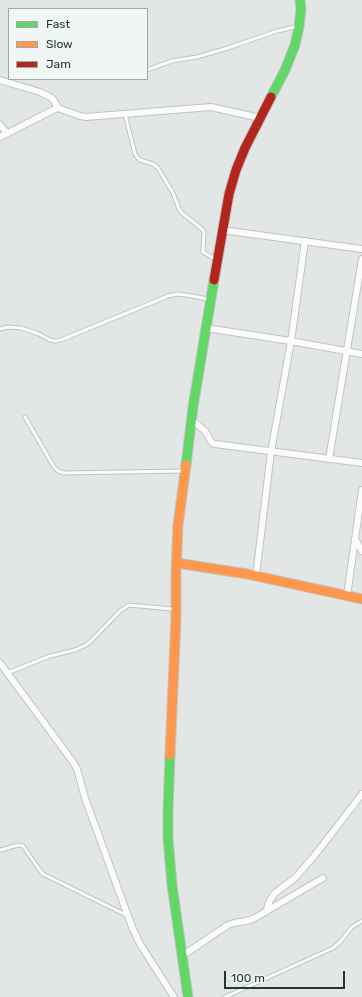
<!DOCTYPE html>
<style>
body{margin:0}
#map{position:relative;width:362px;height:997px;overflow:hidden;background:#e2e7e5;font-family:Rubik,sans-serif}
canvas{display:block}
.legend{position:absolute;left:8px;top:8px;width:140px;height:72px;box-sizing:border-box;background:#f0f6f4;border:1px solid #9eaaa7;margin:0;padding:5px 7px;list-style:none;font-size:12px;color:#233734}
.legend li{display:flex;align-items:center;gap:8px;height:20px}
.legend b{width:20px;border:1px solid #9eaaa7}
.scale{position:absolute;left:224px;top:971px;width:121px;height:18px;box-sizing:border-box;border:2px solid #233734;border-top:0;padding-left:5px;font-size:12px;line-height:14px;white-space:nowrap;color:#233734;-webkit-text-stroke:3px #f0f6f4;paint-order:stroke}
</style>
<div id="map">
<canvas width="362" height="997"></canvas>
<ul class="legend">
<li><b style="height:5px;background:#63d668"></b>Fast</li>
<li><b style="height:5px;background:#ff974d"></b>Slow</li>
<li><b style="height:5px;background:#b3261e"></b>Jam</li>
</ul>
<div class="scale">100 m</div>
</div>
<script>
const g = document.querySelector('canvas').getContext('2d');
g.lineJoin = 'round';
function poly(rows) {
  const path = new Path2D();
  for (const r of rows) {
    path.moveTo(r[0], r[1]);
    for (let i = 2; i < r.length; i += 2) path.lineTo(r[i], r[i + 1]);
  }
  return path;
}
function trace(path, color, width, dash) {
  g.strokeStyle = color;
  g.lineWidth = width;
  g.lineCap = dash ? 'butt' : 'round';
  g.setLineDash(dash || []);
  g.stroke(path);
}
const lane = poly([
 [147,70,172,61,197,57,228,48,277,31,295,27],
 [125,114,135,154,137,157,140,160,153,164,158,168,173,193,179,209,182,213,202,229,204,232,203,252,215,259],
 [0,329,8,327,21,328,39,334,50,340,55,341,61,340,168,296,177,294,186,295,208,299],
 [25,417,54,467,58,471,64,473,183,471],
 [7,673,50,656,75,650,86,645,91,641,120,611,129,605,172,609],
 [1,850,18,845,23,846,39,869,43,874,126,915],
 [225,997,333,948,341,941,352,927,362,921]
]);
const street = poly([
 [0,80,40,92,50,97,53,99,58,108],
 [0,125,7,133],
 [0,137,53,110,58,108,80,116,86,117,211,107,260,118],
 [222,230,362,249],
 [206,328,291,341,362,354],
 [191,419,205,431,212,443,215,444,362,463],
 [329,459,362,259],
 [355,539,362,551],
 [256,576,271,452,291,341,305,241],
 [347,596,362,490],
 [0,663,73,762,77,769,85,798,132,927,140,944,174,997],
 [266,912,270,900,275,893,295,878,315,855,362,794],
 [182,956,228,925,234,923,246,921,253,919,323,878]
]);
const fast = poly([
 [271,97,285,70,295,45,299,27,301,9,300,0],
 [186,465,193,407,214,280],
 [170,755,168,811,168,838,172,885,188,997]
]);
const slow = poly([
 [177,563,247,574,362,599],
 [170,755,176,618,176,573,178,525,186,465]
]);
const jam = poly([
 [214,280,229,194,236,170,245,148,271,97]
]);
trace(lane, '#bfc4c2', 5);
trace(street, '#bfc4c2', 8);
trace(fast, '#bfc4c3', 11);
trace(slow, '#bfc4c3', 11);
trace(jam, '#bfc4c3', 11);
trace(lane, '#fbfbfb', 3);
trace(street, '#fbfbfb', 6);
trace(fast, '#63d668', 9);
trace(slow, '#ff974d', 9);
trace(jam, '#b3261e', 9);
</script>
